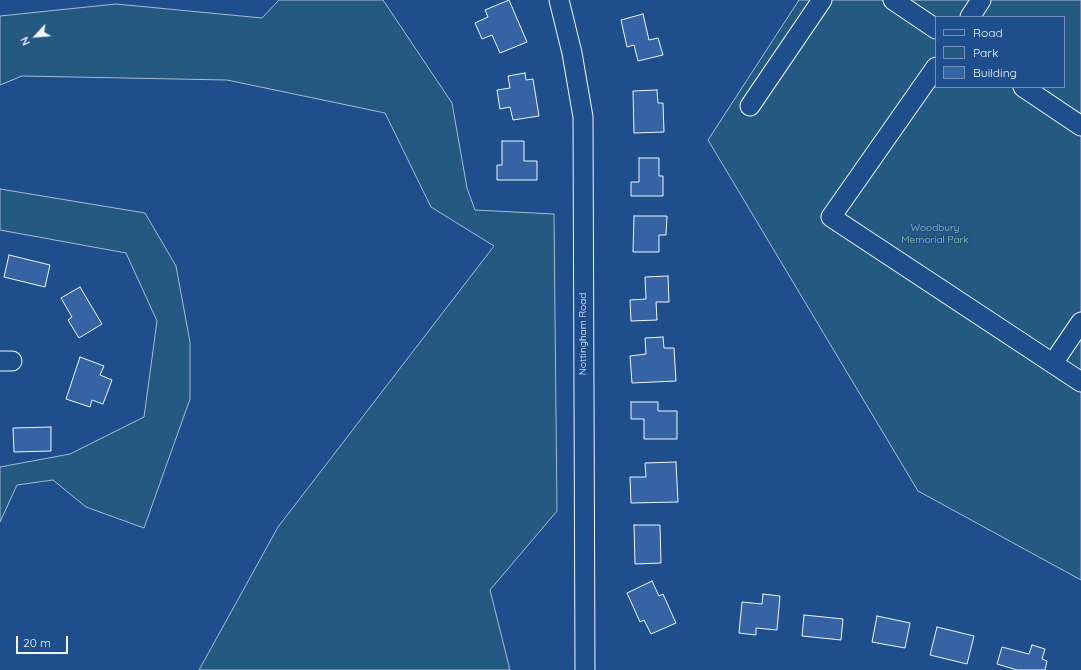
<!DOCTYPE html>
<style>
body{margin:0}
#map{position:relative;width:1081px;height:670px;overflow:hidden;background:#1f4e8c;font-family:Quicksand,sans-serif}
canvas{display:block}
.legend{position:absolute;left:935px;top:16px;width:130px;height:72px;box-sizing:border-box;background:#1f4e8c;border:1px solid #7391ba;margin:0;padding:5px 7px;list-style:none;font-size:12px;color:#f2f6ff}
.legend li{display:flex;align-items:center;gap:8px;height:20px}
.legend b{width:20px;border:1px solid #7391ba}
.north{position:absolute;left:16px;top:16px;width:40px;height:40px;-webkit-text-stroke:3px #1f4e8c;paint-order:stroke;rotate:244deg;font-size:11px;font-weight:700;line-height:16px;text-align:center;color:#f2f6ff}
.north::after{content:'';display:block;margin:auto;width:14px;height:18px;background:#f2f6ff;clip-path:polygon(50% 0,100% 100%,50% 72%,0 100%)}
.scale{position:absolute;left:16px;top:636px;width:52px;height:18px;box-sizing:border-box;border:2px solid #f2f6ff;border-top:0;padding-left:5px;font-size:12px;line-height:14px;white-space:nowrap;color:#f2f6ff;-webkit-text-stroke:3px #1f4e8c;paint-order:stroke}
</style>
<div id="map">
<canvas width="1081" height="670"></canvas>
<ul class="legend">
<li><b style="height:5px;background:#1f4e8c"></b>Road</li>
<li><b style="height:11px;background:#245a82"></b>Park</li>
<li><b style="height:11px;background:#3563a3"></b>Building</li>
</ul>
<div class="north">N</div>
<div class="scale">20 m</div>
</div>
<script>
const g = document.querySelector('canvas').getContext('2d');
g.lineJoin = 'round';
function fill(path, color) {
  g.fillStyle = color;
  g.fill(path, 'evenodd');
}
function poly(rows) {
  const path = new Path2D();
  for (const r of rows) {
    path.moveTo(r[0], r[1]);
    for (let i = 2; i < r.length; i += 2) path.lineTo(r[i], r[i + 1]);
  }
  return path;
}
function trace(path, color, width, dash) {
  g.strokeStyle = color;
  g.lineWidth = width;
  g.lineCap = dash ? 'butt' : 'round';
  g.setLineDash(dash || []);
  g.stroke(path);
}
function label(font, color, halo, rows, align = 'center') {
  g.font = font + ' Quicksand,sans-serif';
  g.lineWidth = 3;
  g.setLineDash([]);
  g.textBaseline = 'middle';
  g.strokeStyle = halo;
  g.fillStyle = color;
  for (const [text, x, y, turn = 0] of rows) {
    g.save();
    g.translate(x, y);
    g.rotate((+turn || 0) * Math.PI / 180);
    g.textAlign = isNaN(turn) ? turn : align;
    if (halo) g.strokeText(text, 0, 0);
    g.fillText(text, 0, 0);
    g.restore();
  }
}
const green = poly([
 [279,0,383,0,452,103,467,188,475,210,554,214,557,511,490,590,510,670,199,670,278,527,494,246,431,207,385,113,227,80,22,76,0,85,0,16,116,4,262,18,279,0],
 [799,0,1081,0,1081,580,918,491,708,140,799,0],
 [936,17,1064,17,1064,87,936,87,936,17],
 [0,189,145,213,176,266,190,342,190,399,144,528,86,507,53,480,17,485,0,522,0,467,70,454,144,417,157,321,126,253,0,230,0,189]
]);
const building = poly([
 [509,0,527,42,500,53,492,35,482,39,475,23,488,17,485,10,509,0],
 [643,14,649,40,658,38,663,55,638,61,634,45,627,47,621,20,643,14],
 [525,73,526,80,533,79,539,116,513,120,510,107,500,109,497,90,510,88,508,76,525,73],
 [657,90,658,103,663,103,664,132,634,133,633,91,657,90],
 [502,141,524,141,524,161,537,161,537,180,497,180,497,165,502,165,502,141],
 [639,158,659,158,659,176,663,176,663,196,631,196,631,182,639,182,639,158],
 [634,216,667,216,666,235,659,235,659,252,633,252,634,216],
 [9,255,50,265,45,287,4,277,9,255],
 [668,276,669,302,656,302,657,320,631,321,630,300,646,299,645,277,668,276],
 [80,287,102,324,79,338,68,320,72,317,61,298,80,287],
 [663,337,664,348,674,348,676,381,632,383,630,356,646,354,645,338,663,337],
 [80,357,104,366,100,375,112,380,103,404,92,400,90,407,66,399,80,357],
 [631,402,658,402,658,411,677,411,677,439,644,439,644,419,631,419,631,402],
 [51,427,51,451,14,452,13,428,51,427],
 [676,462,678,502,631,503,630,477,646,477,645,463,676,462],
 [634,525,660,525,661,563,635,564,634,525],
 [652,581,659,596,663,594,676,623,651,634,644,620,640,622,627,593,652,581],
 [763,594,780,596,777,630,756,628,756,635,739,633,742,602,762,604,763,594],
 [804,615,843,619,841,640,802,636,804,615],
 [877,616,910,623,905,648,872,642,877,616],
 [937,627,974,636,967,664,930,655,937,627],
 [1032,645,1045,649,1042,659,1047,661,1045,670,1017,670,997,664,1002,647,1029,654,1032,645]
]);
const minor = poly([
 [559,0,572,53,583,117,585,670],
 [893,0,936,29],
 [970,17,981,0],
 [936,67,831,217,1081,382],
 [1023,87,1081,126],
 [750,106,822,0],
 [0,361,12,361],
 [1053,363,1081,322]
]);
const parkNames = [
 ["Woodbury",935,228],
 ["Memorial Park",935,240]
];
const streetNames = [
 ["Nottingham Road",583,334,-90]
];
fill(green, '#245a82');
trace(green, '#a8bbd7', 1);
fill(building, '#3563a3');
trace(building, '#f2f6ff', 1);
trace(minor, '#f2f6ff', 21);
trace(minor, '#1f4e8c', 19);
label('10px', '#97c8a6', '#1f4e8c', parkNames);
label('10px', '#f2f6ff', '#1f4e8c', streetNames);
</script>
